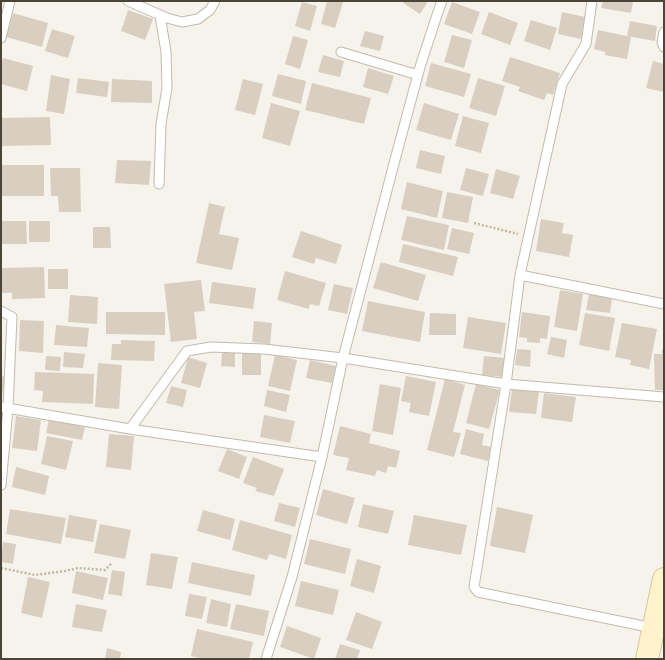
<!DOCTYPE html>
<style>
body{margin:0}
#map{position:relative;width:665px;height:660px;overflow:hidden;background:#f6f3ec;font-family:Figtree,sans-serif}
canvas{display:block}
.frame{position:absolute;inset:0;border:2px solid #4b4439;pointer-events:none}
</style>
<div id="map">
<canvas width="665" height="660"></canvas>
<div class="frame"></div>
</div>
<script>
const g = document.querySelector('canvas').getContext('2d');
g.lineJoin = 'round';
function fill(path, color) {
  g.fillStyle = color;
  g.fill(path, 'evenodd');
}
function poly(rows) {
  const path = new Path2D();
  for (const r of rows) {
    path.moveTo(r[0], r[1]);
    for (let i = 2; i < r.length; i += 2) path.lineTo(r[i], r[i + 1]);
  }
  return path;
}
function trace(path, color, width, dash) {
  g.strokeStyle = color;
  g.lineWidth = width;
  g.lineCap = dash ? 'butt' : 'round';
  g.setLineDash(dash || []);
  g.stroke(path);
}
const building = poly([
 [327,1,343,2,335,28,321,24],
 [405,1,424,1,427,3,420,14,403,3],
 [603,1,633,1,631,13,601,8],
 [302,2,317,6,310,31,295,26],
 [452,2,480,12,472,34,444,24],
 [128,10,153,19,145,40,121,31],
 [489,12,518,23,510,45,481,34],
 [562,12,585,17,581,39,558,34],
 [13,13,48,23,42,47,6,37],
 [531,20,557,28,550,50,524,41],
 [630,21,657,26,655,41,627,36],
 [52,29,75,36,68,58,45,51],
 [598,30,631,37,627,59,605,55,605,52,594,49],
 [365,31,384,36,380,51,360,46],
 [452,35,472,40,464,68,444,62],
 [293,36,308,40,300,69,285,64],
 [323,55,344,61,340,77,318,72],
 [510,57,560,73,553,95,547,93,544,100,518,91,520,87,502,81],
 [3,58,33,66,27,91,1,84,1,65],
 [653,61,664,64,664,92,646,88],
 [431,63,471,74,464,97,425,86],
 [368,68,394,76,388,94,363,87],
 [278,74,306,81,301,104,272,96],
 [51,75,70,79,64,114,46,111],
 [78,78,109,82,107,97,76,93],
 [478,78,505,86,496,116,469,108],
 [112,79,152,81,152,103,111,102],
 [243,79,263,84,255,115,235,110],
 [312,83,371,98,364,124,305,110],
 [271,103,300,111,290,146,262,138],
 [424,103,459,114,451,140,416,130],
 [463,116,489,123,481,153,455,146],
 [50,117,51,145,1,146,1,118],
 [420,150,445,156,441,174,416,168],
 [117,160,151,161,149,185,115,183],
 [1,165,44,165,44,196,1,196],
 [50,168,80,168,81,212,59,212,58,196,51,196],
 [466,168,489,174,483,196,460,190],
 [496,169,520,176,513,199,490,193],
 [407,182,443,191,437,218,401,209],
 [447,192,473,197,468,223,442,218],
 [209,203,225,207,219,234,239,238,232,270,196,263],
 [407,216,449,225,444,250,401,240],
 [541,219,564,223,562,233,573,235,569,257,536,251],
 [1,221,26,221,27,244,1,244],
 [29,221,50,221,50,242,29,242],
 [93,227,110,227,111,248,93,248],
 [452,228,474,233,469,254,447,249],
 [301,231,342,245,336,264,316,258,314,264,292,257],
 [403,244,458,257,453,276,399,262],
 [381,262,426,275,418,301,373,288],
 [44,267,45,298,12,299,12,293,1,293,1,268],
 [48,269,68,269,68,289,48,289],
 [285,271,326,283,319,306,310,304,309,309,277,300],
 [201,280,205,311,194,312,197,339,171,342,164,284],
 [212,282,256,288,253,309,209,303],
 [334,284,353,288,347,314,328,310],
 [560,290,583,294,577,331,554,327],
 [589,294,612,298,610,313,586,310],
 [70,295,98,297,97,324,68,322],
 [368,301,425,312,420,342,362,331],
 [106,312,165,312,165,335,106,334],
 [522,312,550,316,547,339,540,338,540,343,527,342,527,338,519,337],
 [430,313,456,314,456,335,429,335],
 [585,313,615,318,609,351,579,345],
 [468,317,506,323,501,354,463,348],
 [20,320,44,321,43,353,19,351],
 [254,321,272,323,270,344,252,342],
 [622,323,657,329,649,369,630,365,631,360,615,357],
 [56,325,89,328,87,347,54,345],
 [551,337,567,340,564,358,547,354],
 [121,340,155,341,154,361,111,360,112,344,121,344],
 [517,349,531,350,530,367,515,365],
 [662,349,664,349,664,390,655,390,654,354,662,354],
 [64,352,85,354,83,368,63,367],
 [222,353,235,353,235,367,221,366],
 [242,353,261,354,261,375,242,375],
 [275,355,297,360,290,391,268,386],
 [46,356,61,357,60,371,45,370],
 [484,356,505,358,503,377,482,375],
 [188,357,207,363,200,388,181,383],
 [310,360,336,366,332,383,306,378],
 [98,363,122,365,119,409,95,407],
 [35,372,94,374,93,404,42,402,43,391,34,390],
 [1,376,5,377,2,396,1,396],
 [406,376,436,382,429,416,409,412,411,403,401,401],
 [445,379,465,385,453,432,461,433,454,457,427,450],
 [380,384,401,388,393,435,372,431],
 [476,384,500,390,489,429,466,423],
 [171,386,187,390,183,407,166,403],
 [512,389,539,392,536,414,509,412],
 [267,390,290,395,286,412,264,406],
 [544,393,576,397,572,422,541,418],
 [264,415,295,421,290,443,260,437],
 [16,416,41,420,37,451,12,448],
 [49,419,85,427,82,440,46,433],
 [340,426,371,434,369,443,400,451,396,468,388,466,386,473,377,470,375,476,346,470,349,458,333,455],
 [466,429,484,434,482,445,491,447,488,461,460,454],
 [109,434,134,436,131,470,106,467],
 [47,436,73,441,66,470,41,464],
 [227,449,247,457,239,479,218,471],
 [253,457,284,469,274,496,255,491,257,488,243,483],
 [16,467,49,476,45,495,12,487],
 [323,489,355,498,347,524,316,515],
 [279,503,300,508,295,527,274,521],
 [363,504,394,511,388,534,358,527],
 [497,507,533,515,525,553,490,546],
 [10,509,66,518,61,544,6,534],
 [203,510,235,519,230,540,197,531],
 [69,515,97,520,93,542,65,537],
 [414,515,467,525,461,555,408,545],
 [240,520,292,535,286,559,269,554,267,560,232,550],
 [100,524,131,530,125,559,94,553],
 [310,539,351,549,345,574,304,564],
 [3,542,16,544,13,564,1,562],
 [151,553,178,557,172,589,146,585],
 [357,559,381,566,374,593,350,586],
 [192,562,255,575,251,596,188,583],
 [112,570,125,572,122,596,108,594],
 [76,571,108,578,103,600,72,593],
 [28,577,50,582,42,618,21,613],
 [301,581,339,590,333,615,295,606],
 [189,594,207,597,202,619,185,616],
 [211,599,231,604,227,627,206,623],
 [76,604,107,610,102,632,72,627],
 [236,604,269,611,264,636,230,629],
 [356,612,382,622,372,649,346,640],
 [287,626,321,638,314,659,280,647],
 [197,629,253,642,249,659,203,659,191,656],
 [340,644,360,650,357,659,335,659],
 [107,648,121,652,120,659,105,659]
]);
const path = poly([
 [474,223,518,234],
 [1,568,35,575,65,571,78,568,105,570,112,563]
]);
const lane = poly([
 [128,1,167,18,182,22,198,19,210,10,215,1],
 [592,1,586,44,562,84,520,275,506,384,474,587,478,592,653,628],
 [664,32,662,43,664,47],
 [1,38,10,1],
 [341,52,418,75],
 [159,184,161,124,167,88,166,52,160,15],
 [520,275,664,304],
 [1,311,12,317,8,408,1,485],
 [1,407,130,429,322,457],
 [130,429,187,351,211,347,264,349,343,358,506,384,664,397],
 [266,659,292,577,322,457,343,358,396,156,420,67,437,15,442,1]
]);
const secondary = poly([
 [647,659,664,579]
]);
fill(building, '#d8cfc1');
trace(lane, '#c2bbae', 11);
trace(secondary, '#d6c79b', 24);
trace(path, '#c4b79f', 2.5, [2, 2]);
trace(lane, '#fff', 9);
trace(secondary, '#fff3cd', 22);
</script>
